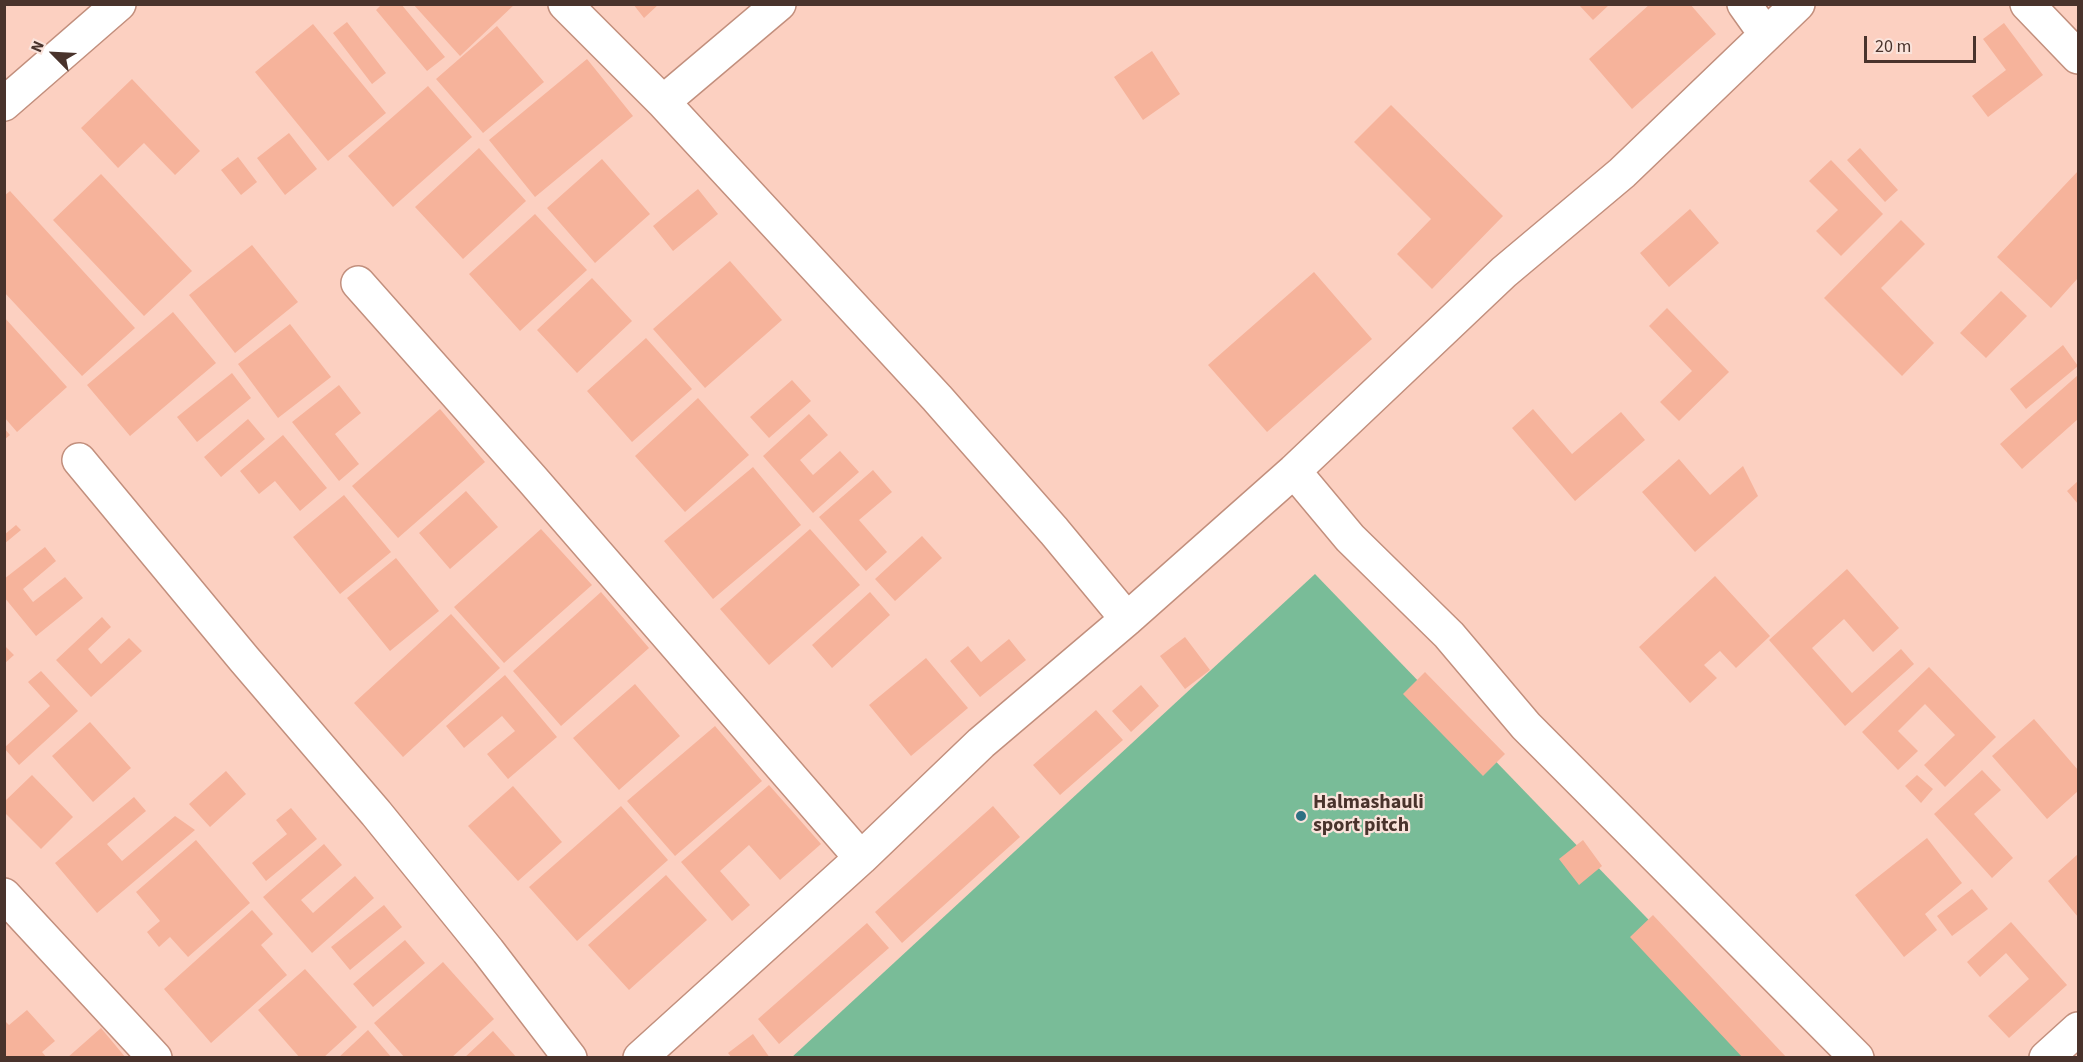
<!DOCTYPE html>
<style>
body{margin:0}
#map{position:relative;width:2083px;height:1062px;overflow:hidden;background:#fcd0c1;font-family:"Source Sans 3",sans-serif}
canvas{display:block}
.frame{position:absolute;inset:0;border:6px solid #49332c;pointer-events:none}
.north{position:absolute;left:24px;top:24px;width:60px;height:60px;-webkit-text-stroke:4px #fae3db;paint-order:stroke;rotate:294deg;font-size:16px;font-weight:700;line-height:24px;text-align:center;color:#49332c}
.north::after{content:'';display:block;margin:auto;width:21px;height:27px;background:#49332c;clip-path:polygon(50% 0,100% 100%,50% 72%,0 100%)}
.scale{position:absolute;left:1864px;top:36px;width:112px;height:27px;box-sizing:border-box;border:3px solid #49332c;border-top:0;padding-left:8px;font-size:18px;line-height:21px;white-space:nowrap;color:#49332c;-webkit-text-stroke:4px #fae3db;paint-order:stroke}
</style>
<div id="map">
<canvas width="2083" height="1062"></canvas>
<div class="frame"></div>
<div class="north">N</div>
<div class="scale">20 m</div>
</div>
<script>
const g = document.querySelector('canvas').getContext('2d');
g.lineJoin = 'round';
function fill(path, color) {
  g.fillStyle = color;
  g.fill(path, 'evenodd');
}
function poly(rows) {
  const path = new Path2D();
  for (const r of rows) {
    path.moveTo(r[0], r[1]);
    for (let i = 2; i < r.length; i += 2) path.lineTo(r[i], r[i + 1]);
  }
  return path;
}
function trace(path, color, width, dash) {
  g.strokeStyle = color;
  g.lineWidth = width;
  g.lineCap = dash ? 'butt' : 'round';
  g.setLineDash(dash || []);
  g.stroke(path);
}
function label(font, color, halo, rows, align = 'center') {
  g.font = font + ' "Source Sans 3",sans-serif';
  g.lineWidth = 4.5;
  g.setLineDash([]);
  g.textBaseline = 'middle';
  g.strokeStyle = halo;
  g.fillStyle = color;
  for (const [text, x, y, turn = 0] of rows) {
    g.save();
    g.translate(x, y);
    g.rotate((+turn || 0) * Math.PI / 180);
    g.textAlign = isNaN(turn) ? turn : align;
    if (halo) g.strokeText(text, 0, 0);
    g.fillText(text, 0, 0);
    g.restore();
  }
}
const green = poly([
 [1315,574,1781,1057,791,1058]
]);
const building = poly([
 [382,4,401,4,445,57,427,71,376,10],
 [413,4,515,4,460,56],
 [633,4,659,4,644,18],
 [1578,4,1610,4,1593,20],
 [1650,4,1690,4,1716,34,1632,109,1589,59],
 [347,22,386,73,372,84,333,33],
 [2004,23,2043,75,1988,117,1972,96,2006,70,1983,39],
 [313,24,386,113,328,161,255,72],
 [497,26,544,82,483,133,436,79],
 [1152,51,1180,94,1143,120,1114,77],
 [587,59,633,116,535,197,489,140],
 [132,79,200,151,175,175,144,143,118,168,81,128],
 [428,86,472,137,393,207,348,156],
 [1391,105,1503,216,1432,289,1397,254,1431,219,1354,142],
 [289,133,317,169,285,195,257,158],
 [479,148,526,201,463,259,415,207],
 [1860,148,1898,190,1885,202,1847,160],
 [238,157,257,182,241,195,221,170],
 [602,159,650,214,595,263,547,208],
 [1831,160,1883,214,1841,256,1816,231,1838,210,1809,181],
 [2078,171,2078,278,2051,308,1997,257],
 [101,174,192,271,144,316,53,220],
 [698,189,718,214,673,251,653,226],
 [10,191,135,328,82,376,4,292,4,196],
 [1690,209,1719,243,1669,287,1640,253],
 [535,214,587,270,520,331,469,274],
 [1901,220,1925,244,1881,288,1934,343,1902,376,1824,298],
 [252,245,298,302,235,353,189,295],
 [730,261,782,320,705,388,653,329],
 [1314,272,1372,339,1267,432,1208,365],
 [592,278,632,321,577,373,537,330],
 [2001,291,2027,316,1986,358,1960,333],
 [1667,308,1729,372,1679,421,1660,402,1692,371,1649,326],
 [173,312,216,363,130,436,87,385],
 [4,317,67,387,17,432,4,417],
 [290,324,331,377,278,418,238,364],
 [646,338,692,389,632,442,587,391],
 [2063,345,2078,366,2026,409,2010,389],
 [232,373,251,398,197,442,177,417],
 [2078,375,2078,419,2022,469,2000,444],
 [792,380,811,401,769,438,750,417],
 [339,385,361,413,335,434,359,464,339,481,292,422],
 [698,398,749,455,685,512,635,456],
 [440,409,485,462,398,538,352,486],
 [1533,409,1572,454,1621,412,1645,440,1575,501,1512,428],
 [809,414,828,435,800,460,813,475,840,451,859,472,813,513,763,456],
 [248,419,265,439,221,477,204,457],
 [4,428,10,435,4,440],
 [283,435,327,488,300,511,275,481,259,494,240,471],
 [1679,459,1710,495,1743,466,1758,496,1695,552,1642,492],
 [753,467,801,525,713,599,664,541],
 [873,470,892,492,859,520,887,552,866,571,819,517],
 [2078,481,2078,504,2067,491],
 [466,491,498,527,450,569,419,533],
 [344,495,391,552,340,594,293,537],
 [16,525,21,530,4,544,4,535],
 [541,529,592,585,504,663,454,607],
 [810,529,860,585,769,665,720,609],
 [922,536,942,558,895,601,875,579],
 [45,547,56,561,23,589,33,602,65,577,83,598,36,636,4,597,4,579],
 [396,558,439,611,390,651,347,598],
 [1847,569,1899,628,1873,652,1844,619,1812,648,1852,693,1901,649,1914,664,1845,726,1769,640],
 [1715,576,1770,636,1736,668,1720,651,1704,665,1717,678,1690,703,1639,647],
 [601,592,649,648,561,726,513,671],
 [870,592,890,615,832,668,812,645],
 [451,614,500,668,403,757,354,703],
 [102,617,111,627,88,649,101,664,129,638,142,651,91,697,56,660],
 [1185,637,1210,670,1185,689,1160,656],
 [1009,639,1026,660,980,697,950,661,968,646,981,662],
 [4,645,14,655,4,664],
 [926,658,968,708,911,756,869,705],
 [1929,667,1996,737,1945,787,1924,765,1955,735,1925,704,1898,731,1918,751,1898,770,1862,732],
 [41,671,78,711,19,765,4,748,50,706,28,682],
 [1425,672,1505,754,1483,776,1403,694],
 [505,675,557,737,508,779,487,754,515,731,502,716,464,748,446,726],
 [635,684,680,736,619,790,573,738],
 [1141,685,1159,706,1131,732,1112,711],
 [1096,710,1123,740,1060,795,1033,765],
 [2034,719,2078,770,2078,791,2047,819,1992,756],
 [90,722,131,768,93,802,52,756],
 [715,726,762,781,675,856,627,801],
 [1982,770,2001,790,1974,814,2013,858,1992,878,1934,814],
 [226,771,246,794,210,827,189,804],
 [32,775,73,817,41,849,4,812,4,802],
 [1917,775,1933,789,1921,803,1905,786],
 [769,785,821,844,780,880,749,845,720,871,750,905,732,921,681,862],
 [513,786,562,842,518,881,468,826],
 [134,797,146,811,107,844,122,861,175,816,195,830,97,913,55,863],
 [621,806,668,860,577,941,529,887],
 [993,806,1020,837,902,943,875,912],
 [291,808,317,839,266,881,252,863,287,834,276,820],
 [1927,838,1962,883,1925,914,1937,930,1904,957,1855,895],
 [196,840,250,903,188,957,170,937,159,947,147,932,160,921,136,892],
 [1583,840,1602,866,1579,885,1559,859],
 [324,844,342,865,301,900,313,913,355,876,374,898,312,953,263,897],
 [2078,854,2078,917,2048,881],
 [666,875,707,920,629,990,588,945],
 [1972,889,1988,909,1952,936,1937,916],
 [384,905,402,927,350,970,331,947],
 [252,910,273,934,261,945,287,975,211,1043,164,989],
 [1653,915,1787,1058,1743,1058,1630,937],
 [2011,922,2067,985,2009,1038,1988,1016,2029,979,2006,953,1980,977,1967,962],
 [867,923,889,948,779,1044,758,1019],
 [405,940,425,963,373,1007,353,984],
 [443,962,494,1019,451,1058,405,1058,374,1023],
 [305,969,357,1027,323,1058,300,1058,258,1010],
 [27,1010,55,1041,42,1052,47,1058,4,1058,4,1020,9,1025],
 [101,1028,126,1058,67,1058],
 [368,1030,392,1058,338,1058],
 [493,1031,517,1058,464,1058],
 [753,1034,770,1058,732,1058,728,1053]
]);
const minor = poly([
 [565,4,663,102,937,398,1054,531,1127,619],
 [1744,4,1766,35],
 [2027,4,2078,57],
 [663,102,779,4],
 [4,104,119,4],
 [358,283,532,479,861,858],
 [79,460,244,659,376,813,488,951,570,1058],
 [1294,471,1350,538,1449,635,1526,726,1857,1058],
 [4,895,155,1058],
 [640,1058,861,858,981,743,1127,619,1294,471,1504,272,1622,173,1798,4],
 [2046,1058,2078,1029]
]);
const markers = [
 [1301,816,6,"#2f7083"]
];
const poiNames = [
 ["Halmashauli",1313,804],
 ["sport pitch",1313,827]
];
fill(green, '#79bc98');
fill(building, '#f6b39b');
trace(minor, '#c28f7d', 36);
trace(minor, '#fff', 33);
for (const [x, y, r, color] of markers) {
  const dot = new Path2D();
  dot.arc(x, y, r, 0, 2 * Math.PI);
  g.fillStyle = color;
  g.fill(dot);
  trace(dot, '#fae3db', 2);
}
label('bold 20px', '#49332c', '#fae3db', poiNames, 'left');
</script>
